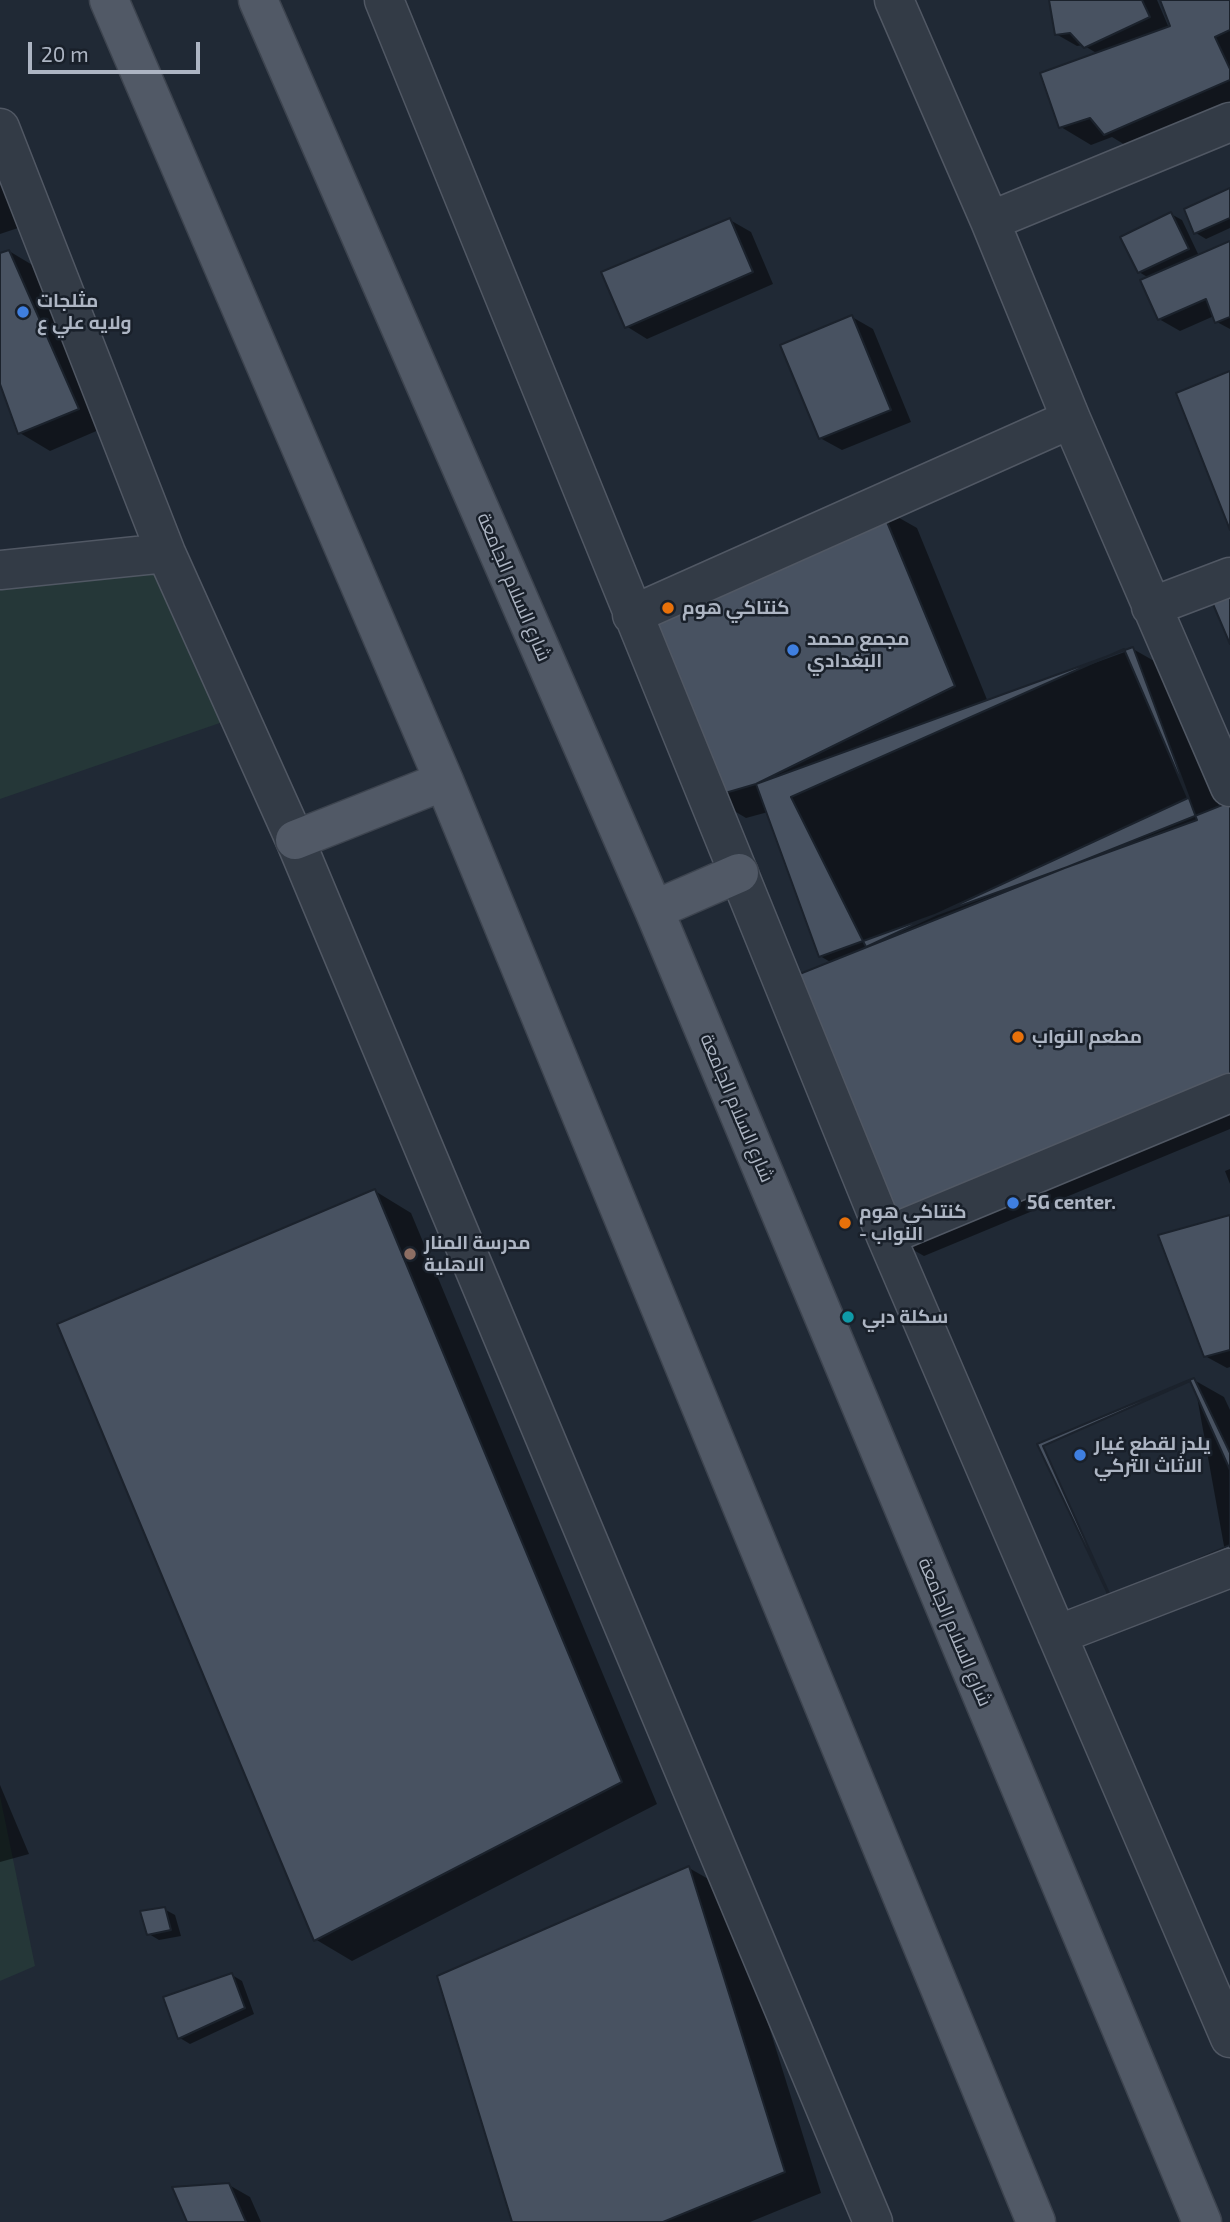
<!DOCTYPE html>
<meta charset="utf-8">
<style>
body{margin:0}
#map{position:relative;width:1230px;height:2222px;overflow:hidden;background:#202935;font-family:"Exo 2",sans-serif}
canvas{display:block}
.scale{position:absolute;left:28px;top:42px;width:172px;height:32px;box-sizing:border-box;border:4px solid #adb5c3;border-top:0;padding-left:9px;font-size:21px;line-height:24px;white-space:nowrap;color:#adb5c3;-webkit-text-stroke:5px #19202a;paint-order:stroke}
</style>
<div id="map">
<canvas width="1230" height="2222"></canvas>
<div class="scale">20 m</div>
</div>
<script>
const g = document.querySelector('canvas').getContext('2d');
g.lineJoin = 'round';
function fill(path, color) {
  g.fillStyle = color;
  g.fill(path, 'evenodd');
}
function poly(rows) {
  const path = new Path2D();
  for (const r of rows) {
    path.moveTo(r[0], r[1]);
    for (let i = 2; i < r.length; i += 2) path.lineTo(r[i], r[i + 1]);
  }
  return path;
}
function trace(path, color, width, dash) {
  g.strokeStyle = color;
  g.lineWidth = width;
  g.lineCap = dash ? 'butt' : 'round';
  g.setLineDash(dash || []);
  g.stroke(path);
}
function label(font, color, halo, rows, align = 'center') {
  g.font = font + ' "Exo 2",Cairo,sans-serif';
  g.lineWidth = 5;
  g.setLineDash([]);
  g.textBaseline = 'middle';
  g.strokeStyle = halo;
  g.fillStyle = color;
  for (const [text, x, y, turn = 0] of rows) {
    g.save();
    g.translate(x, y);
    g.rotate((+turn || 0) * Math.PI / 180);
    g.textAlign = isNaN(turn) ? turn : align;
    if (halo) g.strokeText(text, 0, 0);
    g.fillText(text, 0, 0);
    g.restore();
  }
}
const green = poly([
 [166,553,240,716,0,799,0,570],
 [0,1796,35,1966,0,1981]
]);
const shadow = poly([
 [1051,0,1157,0,1169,28,1172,27,1162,0,1230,0,1230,110,1135,151,1112,137,1091,145,1061,127,1098,54,1083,45,1077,46,1056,34],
 [0,163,24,226,0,234],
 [1230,190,1230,228,1206,239,1196,233],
 [1171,214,1182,220,1199,256,1230,243,1230,329,1217,322,1214,316,1180,331,1159,319,1149,278,1139,272],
 [730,220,751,232,773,284,647,339,626,326],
 [9,251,39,269,108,426,50,451,20,433,0,379,0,255],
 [852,317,873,329,911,422,842,450,820,438],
 [880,507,917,528,988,702,1133,649,1170,670,1220,808,1230,804,1230,1129,924,1256,887,1235,832,963,820,956,768,812,746,818,709,796],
 [1230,1169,1230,1184,1225,1171],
 [375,1191,411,1213,657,1804,352,1961,315,1939],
 [1230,1217,1230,1367,1227,1368,1205,1356],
 [1194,1380,1224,1397,1230,1410,1230,1579],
 [0,1785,29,1854,0,1862],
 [689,1868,726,1889,821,2193,750,2222,513,2222],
 [164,1909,175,1915,181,1936,159,1940,149,1934],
 [232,1975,242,1981,254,2014,190,2044,180,2038],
 [229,2185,250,2197,261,2222,189,2222]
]);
const building = poly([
 [1049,0,1142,0,1150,17,1084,48,1070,33,1055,35,1049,0],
 [1160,0,1230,0,1230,30,1215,37,1230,69,1230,80,1104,135,1090,118,1059,128,1040,73,1170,26,1160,0],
 [1230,188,1230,218,1194,234,1184,209,1230,188],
 [1171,212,1189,249,1138,273,1120,237,1171,212],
 [730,218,753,272,625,328,601,272,730,218],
 [1230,241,1230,317,1215,323,1206,299,1158,320,1140,280,1230,241],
 [9,250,79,409,18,434,0,384,0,253,9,250],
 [852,315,891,410,819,439,780,345,852,315],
 [1230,371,1230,530,1176,393,1230,371],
 [880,505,955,686,756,784,708,798,632,615,880,505],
 [1230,591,1230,644,1210,597,1230,591],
 [1133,647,1197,820,819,957,756,784,1133,647],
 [1124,649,1188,798,866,947,791,797,1124,649],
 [1230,802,1230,1093,886,1236,782,981,1230,802],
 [375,1189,622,1782,314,1941,57,1324,375,1189],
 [1230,1215,1230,1350,1204,1357,1158,1235,1230,1215],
 [1194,1378,1230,1453,1230,1550,1111,1600,1037,1444,1194,1378],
 [1190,1381,1230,1470,1230,1545,1111,1598,1043,1446,1190,1381],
 [689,1866,785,2172,663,2222,512,2222,437,1976,689,1866],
 [165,1907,171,1930,147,1935,140,1911,165,1907],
 [232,1973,245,2008,178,2039,163,1997,232,1973],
 [229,2183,246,2222,187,2222,172,2187,229,2183]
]);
const minor = poly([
 [384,0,886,1236,1230,2038],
 [894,0,990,221,1071,419,1230,787],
 [0,128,166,553,295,840,873,2222],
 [990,221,1230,122],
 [0,570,166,553],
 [1151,607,1230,577],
 [632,615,1071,419],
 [886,1236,1230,1093],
 [1057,1635,1230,1568]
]);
const major = poly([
 [109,0,444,781,1036,2222],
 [258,0,654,910,1202,2222],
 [295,840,444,781],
 [654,910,739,873]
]);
const markers = [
 [23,312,7,"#3f7fe0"],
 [668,608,7,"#e8710a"],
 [793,650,7,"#3f7fe0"],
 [1018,1037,7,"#e8710a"],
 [1013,1203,7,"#3f7fe0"],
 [845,1223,7,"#e8710a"],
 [410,1254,7,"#8d6e63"],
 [848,1317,7,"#0f9aa8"],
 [1080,1455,7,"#3f7fe0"]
];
const poiNames = [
 ["مثلجات",37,301],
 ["ولايه علي ع",37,323],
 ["كنتاكي هوم",682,608],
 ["مجمع محمد",807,639],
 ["البغدادي",807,661],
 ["مطعم النواب",1032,1037],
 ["5G center.",1027,1203],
 ["كنتاكي هوم",859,1212],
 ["- النواب",859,1234],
 ["مدرسة المنار",424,1243],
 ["الاهلية",424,1265],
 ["سكلة دبي",862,1317],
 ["يلدز لقطع غيار",1094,1444],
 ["الاثاث التركي",1094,1466]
];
const streetNames = [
 ["شارع السلام الجامعة",514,587,67],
 ["شارع السلام الجامعة",737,1108,67],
 ["شارع السلام الجامعة",955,1632,67]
];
fill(green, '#253738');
fill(shadow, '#0007');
fill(building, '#485261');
trace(building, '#1b222c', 2);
trace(minor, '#515864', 41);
trace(major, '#3d444f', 41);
trace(minor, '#333b46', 38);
trace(major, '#515966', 38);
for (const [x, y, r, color] of markers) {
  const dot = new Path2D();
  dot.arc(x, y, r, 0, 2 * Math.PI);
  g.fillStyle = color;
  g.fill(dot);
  trace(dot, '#19202a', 2.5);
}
label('bold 19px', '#adb5c3', '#19202a', poiNames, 'left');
label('19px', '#adb5c3', '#19202a', streetNames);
</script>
